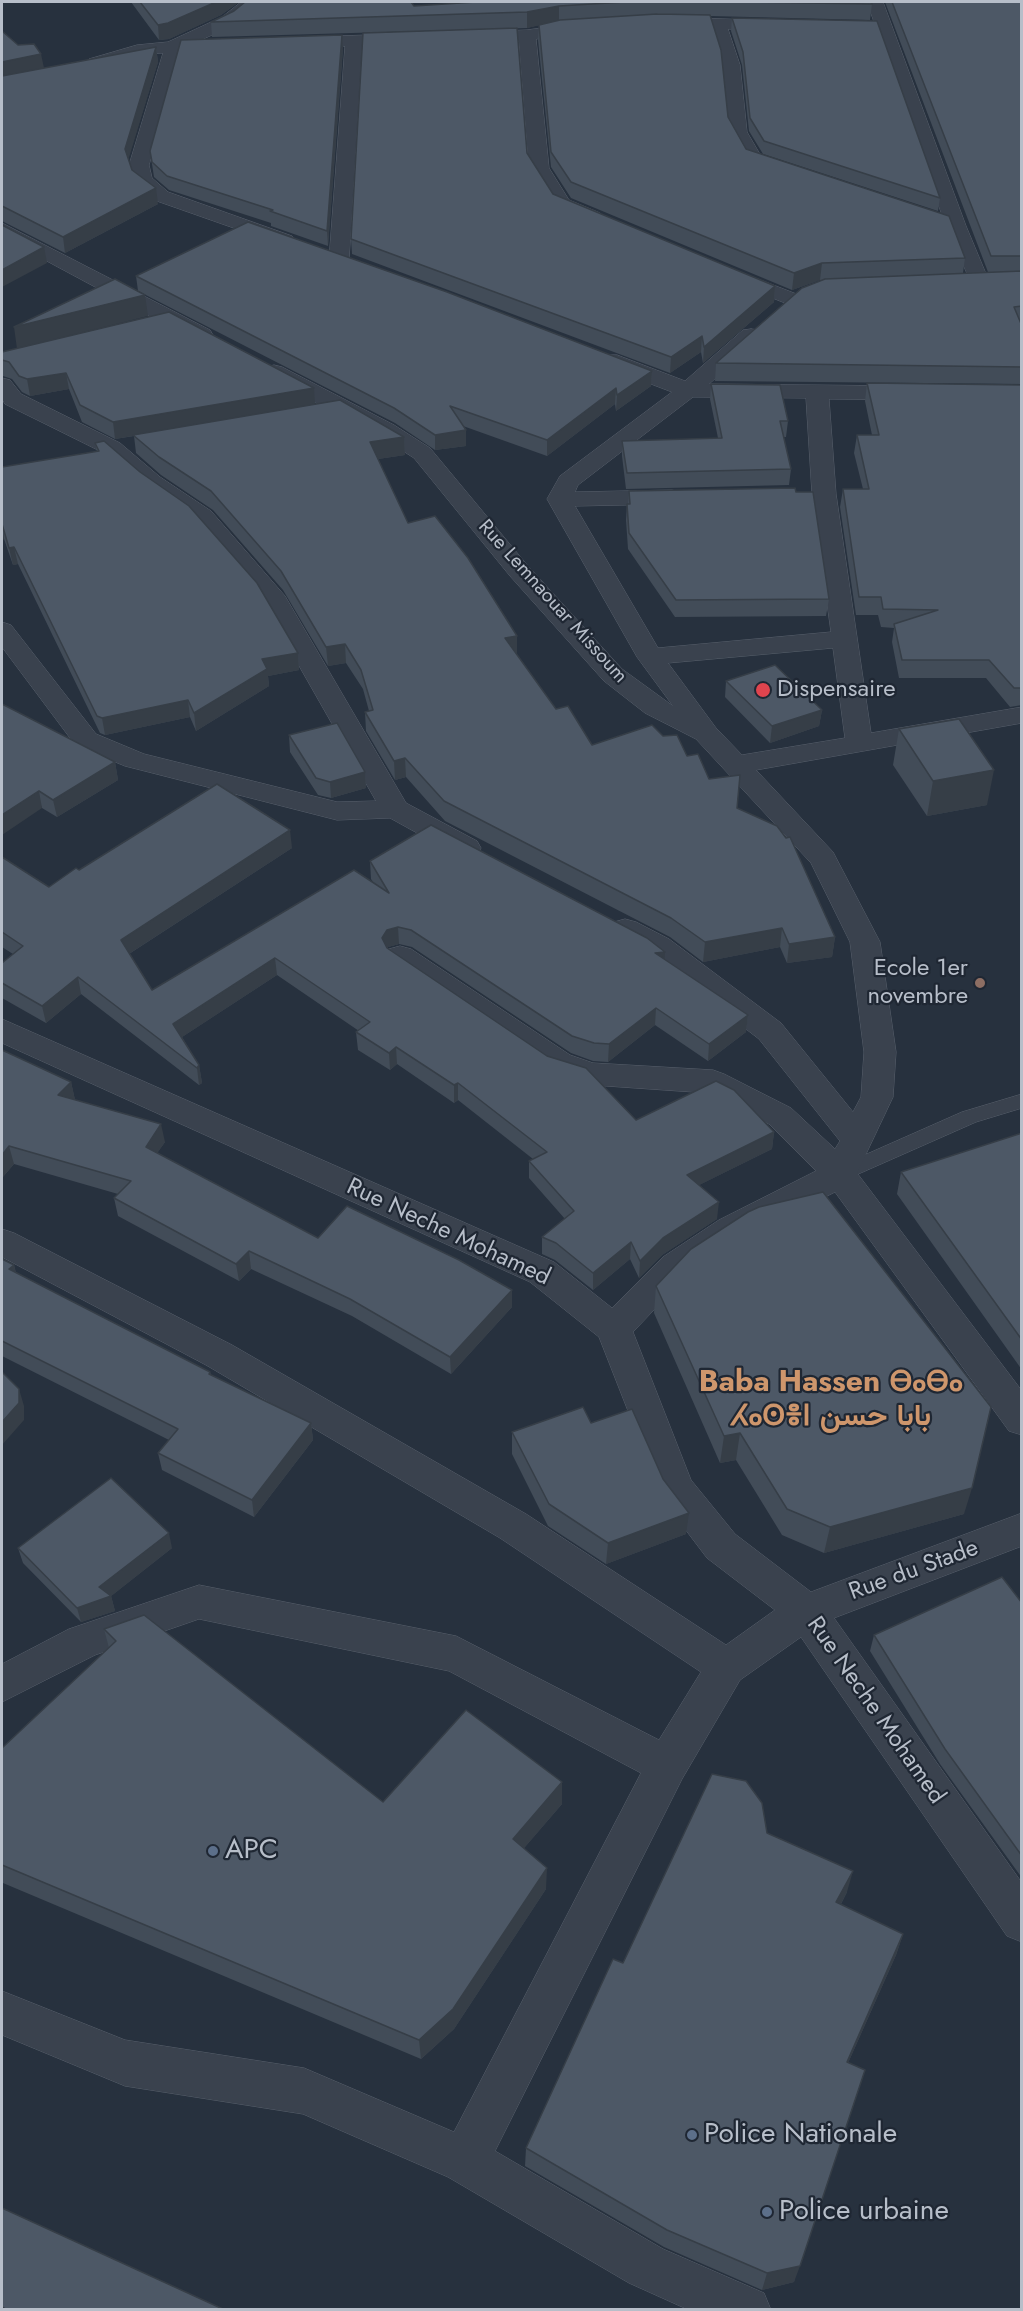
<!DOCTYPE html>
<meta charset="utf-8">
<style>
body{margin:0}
#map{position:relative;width:1023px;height:2311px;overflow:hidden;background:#27313e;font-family:Jost,sans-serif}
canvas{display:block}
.frame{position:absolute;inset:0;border:3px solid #b7bec9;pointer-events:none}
</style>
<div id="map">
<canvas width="1023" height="2311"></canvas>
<div class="frame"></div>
</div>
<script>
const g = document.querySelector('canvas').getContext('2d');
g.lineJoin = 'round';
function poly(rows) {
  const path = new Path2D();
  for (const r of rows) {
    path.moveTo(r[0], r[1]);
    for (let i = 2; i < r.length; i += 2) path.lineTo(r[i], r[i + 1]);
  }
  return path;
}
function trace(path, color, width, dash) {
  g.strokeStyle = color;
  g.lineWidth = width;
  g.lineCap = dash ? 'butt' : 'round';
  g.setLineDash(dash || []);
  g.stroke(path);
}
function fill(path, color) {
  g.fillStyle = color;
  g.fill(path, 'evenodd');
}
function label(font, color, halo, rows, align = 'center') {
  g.font = font + ' Jost,Vazirmatn,"Noto Sans Tifinagh",sans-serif';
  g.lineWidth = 4.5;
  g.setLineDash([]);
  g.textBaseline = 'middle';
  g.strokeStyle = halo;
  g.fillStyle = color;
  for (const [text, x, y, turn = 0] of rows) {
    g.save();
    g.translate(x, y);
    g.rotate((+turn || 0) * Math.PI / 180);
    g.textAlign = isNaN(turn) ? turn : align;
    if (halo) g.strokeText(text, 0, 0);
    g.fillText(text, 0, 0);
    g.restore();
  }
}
const service = poly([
 [1022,1094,1022,1108,976,1122,847,1179,840,1181,833,1179,830,1174,833,1169,962,1112,1022,1094]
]);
const minor = poly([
 [241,2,259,2,234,25,201,40,225,39,231,40,234,44,231,48,181,52,149,165,152,178,168,192,292,236,295,240,292,244,285,246,154,200,133,180,129,165,163,53,144,54,95,68,86,63,89,59,137,45,168,42,222,17,241,2],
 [867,2,883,2,966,226,989,281,986,285,972,285,948,230,902,214,899,210,902,206,909,204,942,215,867,2],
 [668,17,782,21,785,25,782,29,776,30,728,29,740,65,747,132,761,156,792,166,795,170,792,174,785,176,747,164,729,132,722,65,711,28,662,26,659,22,668,17],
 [584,22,590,23,593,27,590,31,536,39,549,168,569,200,600,213,603,217,600,221,593,223,555,208,529,168,519,41,474,42,465,37,474,32,527,30,584,22],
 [408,34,417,39,414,43,362,45,349,260,346,264,332,264,329,260,345,46,297,47,288,42,297,37,408,34],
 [2,223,210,330,213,335,210,340,194,340,2,237,2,223],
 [732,269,799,295,803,299,799,303,785,303,725,279,722,275,725,271,732,269],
 [751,329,759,330,762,335,759,340,709,384,910,386,918,388,921,393,918,398,910,400,829,399,836,494,871,733,1022,707,1022,723,756,770,833,852,880,942,896,1052,893,1097,857,1173,1022,1391,1022,1435,1009,1431,835,1192,743,1238,687,1275,633,1332,691,1480,735,1534,811,1592,1022,1513,1022,1546,834,1618,1022,1883,1022,1942,1007,1936,801,1637,740,1680,682,1779,495,2151,663,2249,764,2293,771,2310,689,2310,629,2283,448,2177,303,2114,125,2086,2,2035,2,1991,125,2040,304,2068,454,2132,641,1773,449,1671,199,1619,95,1655,2,1702,2,1664,69,1629,199,1585,456,1636,659,1740,701,1672,500,1538,206,1365,2,1257,2,1229,14,1233,232,1345,526,1514,726,1645,775,1610,707,1558,663,1500,599,1337,530,1282,2,1043,2,1019,554,1262,612,1308,663,1257,719,1220,816,1171,769,1124,708,1093,592,1085,548,1071,389,963,385,956,389,949,400,946,411,949,570,1055,593,1063,713,1070,724,1074,791,1108,835,1149,840,1141,759,1039,647,953,614,936,610,929,614,922,625,919,636,922,669,939,781,1023,853,1112,861,1097,864,1052,850,942,811,863,696,739,645,713,604,681,510,576,414,458,378,435,266,377,263,372,266,367,274,365,282,367,394,425,430,448,528,566,622,669,673,706,637,657,547,499,560,476,672,392,601,365,598,360,601,355,617,355,685,381,743,330,751,329],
 [693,397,806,398,812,494,831,632,658,648,575,506,672,504,680,502,684,497,680,492,672,490,575,492,578,485,693,397],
 [833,648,845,738,742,755,716,728,668,663,833,648],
 [2,378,10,380,21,394,120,443,160,477,211,511,285,596,406,803,477,841,481,848,477,855,467,857,457,855,390,818,337,820,125,766,76,746,2,647,2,622,11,625,96,734,144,754,337,802,376,801,261,599,193,521,144,487,104,453,5,404,2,399,2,378]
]);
const wall = poly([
 [131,2,239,2,221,15,169,39,159,40],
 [476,2,871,2,872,4,870,20,710,16,728,117,746,149,965,258,963,273,988,272,885,2,1022,2,1022,323,1021,323,1022,326,1022,384,715,381,716,363,825,280,820,280,792,290,571,198,551,167,538,40,539,25,527,28,212,37,211,22,234,11,414,6],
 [732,18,940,198,938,211,763,154,749,131,742,65,731,31],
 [2,31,44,68,156,47,158,62,128,159,132,170,158,204,65,253,2,221,2,222],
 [342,35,343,48,328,246,271,226,271,223,169,190,154,177,150,151],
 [527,153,553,194,775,286,774,302,703,363,701,352,670,373,352,254,351,239],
 [136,276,652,371,651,386,616,411,615,404,547,456,463,426,466,446,435,450,395,423,138,291],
 [148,316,71,336,315,405,404,437,405,455,378,459,408,523,516,655,556,709,592,745,663,736,687,756,737,808,835,937,832,957,787,963,780,947,703,962,670,937,445,821,406,777,395,780,366,731,365,712,369,711,363,689,346,663,328,666,283,590,213,510,161,475,136,453,134,436,115,439,82,422,69,389,30,396,22,392,12,379,3,376,2,377,2,352],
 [867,383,1022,385,1022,705,1010,707,986,678,899,678,892,642,894,628,881,627,878,615,856,615,840,507,843,489,863,489,854,453,857,435,872,435,865,401],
 [711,384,788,421,786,437,783,437,791,469,789,485,626,489,622,456,622,441,718,438,710,399],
 [95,443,298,653,299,670,268,676,269,686,196,731,190,717,105,735,100,733,18,564,13,565,4,539,2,540,2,467,97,452],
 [629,491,829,599,826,616,675,617,628,549,626,520,627,504,628,504],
 [726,681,822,710,819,726,770,743,725,697],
 [2,704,115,762,118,780,57,817,42,808],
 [899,729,987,805,927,816,893,765],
 [289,735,365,772,366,788,331,798,318,795,290,752],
 [292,848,129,954,152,990,373,882,371,879,370,861,665,960,748,1015,746,1032,708,1061,655,1025,608,1062,593,1061,571,1053,412,947,399,944,388,947,388,948,636,1120,774,1132,772,1149,699,1185,717,1219,662,1255,639,1278,630,1259,593,1290,555,1260,542,1254,542,1237,565,1219,529,1178,529,1161,533,1159,458,1100,454,1103,397,1064,390,1070,358,1050,356,1032,359,1031,277,975,182,1037,199,1065,202,1083,199,1085,81,994,46,1023,2,998,2,963,13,954,2,947,2,857,49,887,79,870],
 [2,1050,71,1082,75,1100,165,1142,157,1153,318,1238,512,1307,451,1374,352,1316,251,1269,239,1281,118,1216,114,1198,118,1194,14,1164,2,1178],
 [1022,1133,1022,1370,897,1194,901,1172],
 [2,1259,14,1265,16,1273,210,1372,211,1375,311,1423,313,1440,254,1517,162,1470,158,1453,169,1440,2,1356],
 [656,1286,964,1514,824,1553,782,1535,736,1460,720,1463,654,1313],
 [591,1423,686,1534,606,1564,548,1526,512,1454,512,1432],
 [18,1548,172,1548,111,1596,115,1611,81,1622,23,1563],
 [1022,1603,1022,1878,940,1764,870,1651,874,1635],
 [104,1629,383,1802,562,1782,562,1804,524,1848,546,1889,454,2029,421,2059,3,1883,2,1885,2,1748,109,1648],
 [767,1833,847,1892,841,1904,903,1934,896,1955,848,2063,794,2282,762,2290,664,2247,525,2166,526,2148,623,1963]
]);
const shadedWall = poly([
 [216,2,239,2,221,15,169,39,159,40,158,25],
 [559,6,559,21,527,28,527,12],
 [342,35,343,48,328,246,327,231],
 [156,47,158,62,127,164,125,149],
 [41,54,44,68,2,78,2,62],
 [156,188,158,204,65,253,63,237],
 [44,247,47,263,2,287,2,270],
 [822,263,820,280,792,290,794,273],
 [775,286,774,302,703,363,704,347],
 [145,295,148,316,17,349,14,327],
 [702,336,701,352,670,373,671,357],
 [652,371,651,386,616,411,617,395],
 [66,373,69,389,30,396,27,379],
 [314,388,315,405,115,439,113,422],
 [616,388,615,404,547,456,547,440],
 [466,430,466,446,435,450,435,435],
 [404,437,405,455,371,460,370,442],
 [2,526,4,539,2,540],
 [14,547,18,564,13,565,9,548],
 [517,636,517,655,505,638],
 [345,644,346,663,328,666,326,647],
 [298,653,299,670,268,676,269,686,196,731,194,713,262,659],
 [188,700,190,717,105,735,102,718],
 [822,710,819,726,770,743,772,726],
 [405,758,406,777,395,780,394,761],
 [115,762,118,780,57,817,53,800],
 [994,770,987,805,927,816,933,781],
 [365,772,366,788,331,798,330,782],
 [39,791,42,808,2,835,2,815],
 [290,830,292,848,124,957,121,940],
 [398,927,399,944,388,947,383,955,382,938,387,930],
 [782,928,780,947,703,962,705,942],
 [835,937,832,957,787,963,789,944],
 [665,952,664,969,655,953],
 [275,958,277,975,176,1041,173,1024],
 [78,977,81,994,46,1023,42,1006],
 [656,1008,655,1025,608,1062,609,1044],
 [748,1015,746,1032,708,1061,709,1044],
 [396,1047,397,1064,390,1070,389,1053],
 [199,1065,202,1083,199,1085,197,1068],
 [71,1082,75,1100,58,1095],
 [458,1083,458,1100,454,1103,454,1085],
 [161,1124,165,1142,149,1165,146,1147],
 [774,1132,772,1149,685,1192,687,1175],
 [9,1146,14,1164,2,1178,2,1155],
 [719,1202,717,1219,662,1255,639,1278,640,1261,663,1238],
 [631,1242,630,1259,593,1290,593,1273],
 [249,1251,251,1269,239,1281,236,1264],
 [14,1265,18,1283,9,1269],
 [512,1290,512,1307,451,1374,450,1357],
 [19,1389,24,1406,24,1420,2,1445,2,1422],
 [311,1423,313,1440,254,1517,252,1500],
 [740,1433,736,1460,720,1463,724,1436],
 [972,1488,964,1514,824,1553,830,1527],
 [689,1513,686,1534,606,1564,608,1543],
 [169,1533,172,1548,110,1597,111,1596,115,1611,81,1622,77,1608,99,1587],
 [562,1782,562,1804,513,1861,513,1839],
 [547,1868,546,1889,454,2029,421,2059,419,2040],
 [853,1871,847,1892,831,1923,836,1902],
 [903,1934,896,1955,840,2081,847,2062],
 [800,2266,794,2282,762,2290,767,2273]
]);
const building = poly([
 [140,2,216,2,168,23,158,25,140,2],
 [245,2,411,2,414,6,476,2,625,2,559,6,527,12,211,22,234,11,245,2],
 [742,2,871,2,872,4,742,2],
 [892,2,1022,2,1022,256,991,256,892,2],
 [657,14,710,15,721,50,728,117,746,149,949,216,965,258,822,263,794,273,571,182,551,152,539,25,560,20,657,14],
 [732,18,877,21,940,198,764,141,750,118,743,52,732,18],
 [517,28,527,153,553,194,775,286,704,347,702,336,671,357,351,239,363,33,517,28],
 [2,31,18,45,34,44,41,54,2,62,2,31],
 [342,35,327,231,270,211,273,210,167,176,152,162,150,151,181,40,342,35],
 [156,47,125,149,132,170,156,188,63,237,2,206,2,76,156,47],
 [248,222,447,292,652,371,617,395,616,388,547,440,450,406,466,430,435,435,394,408,136,276,248,222],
 [2,225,44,247,2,270,2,225],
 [1022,271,1022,306,1014,307,1022,326,1022,367,716,363,802,288,825,279,1022,271],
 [115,279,145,295,14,327,115,279],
 [169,312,314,388,113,422,80,405,66,373,27,379,19,376,9,362,2,360,2,352,169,312],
 [867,383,1022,385,1022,688,1014,688,989,660,902,660,894,624,938,610,883,609,881,597,859,597,843,489,869,489,857,435,879,435,867,383],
 [711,384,780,385,788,421,780,421,791,469,627,473,622,441,722,438,711,384],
 [340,400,404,437,370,442,408,523,435,516,468,558,517,636,505,638,556,709,568,706,592,745,652,725,663,736,677,735,687,756,698,754,709,779,740,775,737,808,777,826,786,838,790,837,835,937,789,944,782,928,705,942,671,918,444,801,405,758,394,761,365,712,373,710,361,670,345,644,326,647,281,571,211,491,159,457,133,435,340,400],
 [104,441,140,472,189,506,257,583,298,653,262,659,267,669,194,713,188,700,102,718,97,716,14,547,9,548,2,524,2,467,99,451,95,443,104,441],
 [795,488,796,492,813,492,829,599,676,600,629,533,627,504,630,504,629,491,795,488],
 [775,665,822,710,772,726,726,681,775,665],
 [2,704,115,762,53,800,39,791,2,815,2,704],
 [959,719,994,770,933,781,899,729,959,719],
 [337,723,365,772,330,782,316,778,289,735,337,723],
 [217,784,290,830,121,940,152,990,354,870,389,893,370,861,431,825,647,938,665,952,655,953,748,1015,709,1044,656,1008,609,1044,594,1043,572,1036,411,930,398,927,387,930,382,938,387,948,547,1056,586,1068,636,1120,716,1081,734,1090,774,1132,687,1175,719,1202,663,1238,640,1261,631,1242,593,1273,556,1243,542,1237,574,1211,529,1161,547,1152,458,1083,454,1085,396,1047,389,1053,356,1032,370,1022,275,958,173,1024,199,1065,197,1068,78,977,42,1006,2,983,2,963,23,946,2,932,2,857,49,887,76,868,79,870,217,784],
 [2,1050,71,1082,58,1095,161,1124,146,1147,318,1238,347,1206,459,1260,512,1290,450,1357,350,1299,249,1251,236,1264,114,1198,131,1181,9,1146,2,1155,2,1050],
 [1022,1133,1022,1340,901,1172,1022,1133],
 [823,1192,991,1407,972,1488,830,1527,787,1509,740,1433,724,1436,656,1286,691,1249,748,1212,759,1207,823,1192],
 [2,1259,14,1265,9,1269,210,1372,209,1374,311,1423,252,1500,158,1453,178,1429,2,1341,2,1259],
 [2,1372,19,1389,19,1403,2,1422,2,1372],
 [583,1407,591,1423,632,1409,663,1479,689,1513,608,1543,549,1504,512,1432,583,1407],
 [111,1478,169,1533,99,1587,111,1596,77,1608,18,1548,111,1478],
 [1002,1577,1022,1603,1022,1856,945,1749,874,1635,1002,1577],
 [144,1615,383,1802,466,1710,562,1782,513,1839,547,1868,453,2009,419,2040,2,1865,2,1748,116,1641,104,1629,144,1615],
 [712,1774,746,1781,762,1803,767,1833,853,1871,836,1902,903,1934,847,2062,865,2070,800,2266,767,2273,667,2230,526,2148,613,1959,623,1963,712,1774],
 [2,2208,225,2310,7,2310,2,2307,2,2208]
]);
const markers = [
 [763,690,8,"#e0444e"],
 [980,983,6,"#8d6e63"],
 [213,1851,6,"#5c6f8a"],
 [692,2135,6,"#5c6f8a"],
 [767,2212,6,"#5c6f8a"]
];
const farStreetnames = [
 ["Rue Lemnaouar Missoum",552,602,48]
];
const poiNames = [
 ["Dispensaire",777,690],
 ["Ecole 1er",968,969,"right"],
 ["novembre",968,997,"right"]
];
const streetNames = [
 ["Rue Neche Mohamed",448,1233,25],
 ["Rue du Stade",914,1571,-20],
 ["Rue Neche Mohamed",875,1711,55]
];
const nearPoinames = [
 ["APC",225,1851],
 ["Police Nationale",704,2135],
 ["Police urbaine",779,2212]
];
const districtNames = [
 ["Baba Hassen ⴱⴰⴱⴰ",831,1384],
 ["ⵃⴰⵙⴻⵏ بابا حسن",831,1418]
];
trace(service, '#58606c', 1);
trace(minor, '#58606c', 1);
fill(service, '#3a424e');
fill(minor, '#3a424e');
fill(wall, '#424c58');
fill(shadedWall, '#363e47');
fill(building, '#4d5866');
trace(building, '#363e47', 1.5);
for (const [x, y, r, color] of markers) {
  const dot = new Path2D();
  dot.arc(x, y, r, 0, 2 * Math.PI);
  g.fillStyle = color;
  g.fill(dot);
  trace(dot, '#1f2733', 2);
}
label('20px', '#b7bec9', '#1f2733', farStreetnames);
label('24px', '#b7bec9', '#1f2733', poiNames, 'left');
label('24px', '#b7bec9', '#1f2733', streetNames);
label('28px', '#b7bec9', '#1f2733', nearPoinames, 'left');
label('bold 30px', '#ce966c', '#1f2733', districtNames);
</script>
